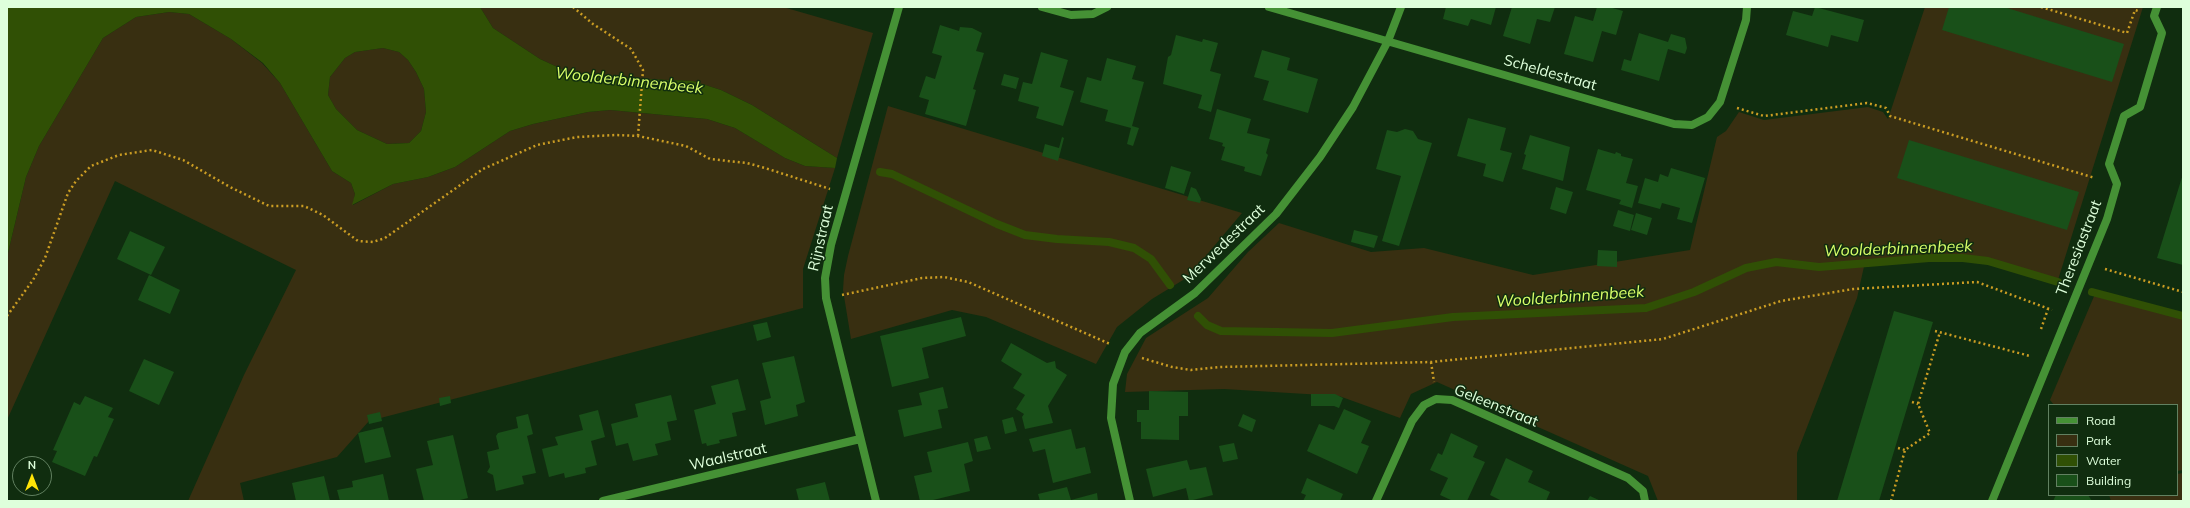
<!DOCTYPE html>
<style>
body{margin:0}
#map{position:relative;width:2190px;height:508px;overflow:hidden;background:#102d0f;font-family:Mulish,sans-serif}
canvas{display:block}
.frame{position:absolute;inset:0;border:8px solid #deffdb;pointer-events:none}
.legend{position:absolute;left:2048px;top:404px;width:130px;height:92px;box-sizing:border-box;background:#102d0f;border:1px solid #628161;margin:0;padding:5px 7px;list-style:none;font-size:12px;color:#deffdb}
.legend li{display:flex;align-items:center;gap:8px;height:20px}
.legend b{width:20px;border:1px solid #628161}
.north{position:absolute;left:12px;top:456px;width:40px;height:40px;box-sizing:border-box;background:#102d0f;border:1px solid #628161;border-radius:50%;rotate:0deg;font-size:11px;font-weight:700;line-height:16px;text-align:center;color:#deffdb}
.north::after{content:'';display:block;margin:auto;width:14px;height:18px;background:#ffe407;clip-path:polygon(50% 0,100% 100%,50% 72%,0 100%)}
</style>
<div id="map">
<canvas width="2190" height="508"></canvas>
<div class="frame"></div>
<ul class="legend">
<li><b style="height:5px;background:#459135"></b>Road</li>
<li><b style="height:11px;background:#382f11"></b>Park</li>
<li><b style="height:11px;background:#305005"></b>Water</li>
<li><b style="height:11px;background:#195019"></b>Building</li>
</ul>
<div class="north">N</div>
</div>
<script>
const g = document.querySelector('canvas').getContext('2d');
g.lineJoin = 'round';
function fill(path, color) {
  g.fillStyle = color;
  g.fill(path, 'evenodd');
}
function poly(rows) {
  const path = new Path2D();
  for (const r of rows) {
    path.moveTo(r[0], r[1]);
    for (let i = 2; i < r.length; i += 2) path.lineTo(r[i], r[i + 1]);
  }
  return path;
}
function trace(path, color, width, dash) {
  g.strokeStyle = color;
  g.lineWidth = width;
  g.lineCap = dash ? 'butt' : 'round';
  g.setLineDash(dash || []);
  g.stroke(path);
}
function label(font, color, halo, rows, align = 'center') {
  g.font = font + ' Mulish,sans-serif';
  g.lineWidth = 3;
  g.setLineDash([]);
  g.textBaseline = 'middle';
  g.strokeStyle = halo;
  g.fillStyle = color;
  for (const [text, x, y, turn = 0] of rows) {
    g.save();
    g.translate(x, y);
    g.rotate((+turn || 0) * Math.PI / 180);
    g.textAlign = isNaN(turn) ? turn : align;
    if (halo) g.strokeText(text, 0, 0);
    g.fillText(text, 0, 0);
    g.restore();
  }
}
const green = poly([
 [480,7,783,7,873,33,837,158,752,105,721,90,693,81,596,77,566,71,540,59,493,28],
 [1925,7,2143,7,2058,280,1984,259,1865,262,1857,298,1797,453,1797,501,1658,501,1648,476,1437,382,1411,394,1400,418,1339,396,1224,389,1125,392,1127,374,1146,338,1208,298,1248,252,1279,223,1371,252,1424,248,1533,275,1690,250,1717,137,1726,131,1739,112,1764,120,1868,107,1883,112,1888,119],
 [169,12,189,14,231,39,262,63,280,83,332,171,351,183,355,194,353,205,393,184,428,177,455,167,510,131,533,124,588,112,610,110,707,119,735,128,785,158,805,166,835,168,803,269,803,308,369,421,337,457,240,483,244,501,188,501,244,375,296,270,115,181,7,420,7,257,26,177,39,146,103,38,136,17],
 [383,48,399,52,408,60,416,72,424,89,426,112,421,131,409,143,387,144,357,130,336,109,328,95,330,77,345,58,355,52],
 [888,106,1242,213,1188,277,1152,299,1117,327,1096,364,986,317,952,310,851,339,843,290,844,275,848,256],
 [2095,294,2183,314,2183,470,2177,471,2177,405,2054,405,2050,400],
 [2183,473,2183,501,2111,501,2109,495,2177,495,2177,474]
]);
const water = poly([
 [7,7,480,7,493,28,540,59,566,71,596,77,693,81,721,90,752,105,837,158,835,168,805,166,785,158,735,128,707,119,610,110,588,112,533,124,510,131,455,167,428,177,393,184,352,205,355,194,351,183,332,171,280,83,263,63,231,39,189,14,169,12,136,17,103,38,39,146,26,177,7,257],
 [383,48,399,52,408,60,416,72,424,89,426,112,421,131,409,143,387,144,357,130,336,109,328,95,330,77,345,58,355,52]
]);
const stream = poly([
 [880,172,892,174,997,224,1025,235,1057,239,1109,242,1134,248,1151,259,1170,285],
 [2092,292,2183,316],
 [1198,316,1207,325,1221,331,1332,333,1453,317,1646,308,1694,292,1746,268,1776,262,1819,267,1929,258,1963,258,1988,261,2058,282]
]);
const building = poly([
 [1446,7,1496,7,1491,25,1471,19,1468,26,1443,19],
 [1512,7,1555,7,1550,22,1537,19,1530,44,1503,36],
 [1597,7,1609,7,1623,11,1616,35,1602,31,1593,62,1564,54,1575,16,1593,21],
 [1815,7,1864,20,1858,42,1831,35,1828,47,1786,35,1793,11,1812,16],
 [1949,7,2004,7,2124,44,2112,82,1942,30],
 [940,25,959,31,960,27,972,28,982,33,976,51,984,53,973,89,976,90,966,126,925,114,929,100,919,97,926,76,935,79,942,56,932,53],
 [1639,33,1668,42,1671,34,1685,38,1687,48,1685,54,1668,49,1659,81,1621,70,1624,59,1631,61],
 [1176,35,1202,42,1203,39,1218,43,1210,71,1221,74,1211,112,1198,108,1202,95,1163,84,1168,57,1171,55],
 [1262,50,1290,58,1287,70,1318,79,1308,113,1263,100,1269,81,1254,77],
 [1041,52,1068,60,1060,87,1074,91,1063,126,1036,118,1039,107,1018,101,1023,82,1032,84],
 [1107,58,1136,66,1132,79,1144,82,1132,126,1139,128,1133,146,1127,144,1131,128,1105,121,1108,110,1080,102,1087,77,1101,81],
 [1004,74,1019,78,1016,89,1001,85],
 [1217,109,1251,119,1247,133,1270,139,1266,153,1268,155,1261,176,1244,171,1245,167,1221,160,1225,147,1222,146,1223,143,1209,139],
 [1468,118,1506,128,1500,150,1512,153,1503,182,1483,176,1486,164,1457,156],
 [1405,129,1413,131,1418,139,1432,143,1399,246,1382,241,1401,176,1376,169,1387,130,1397,132],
 [1530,135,1570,147,1563,181,1522,169,1526,155,1524,154],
 [1062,137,1064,138,1058,161,1042,156,1045,144,1059,148],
 [1909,140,2079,192,2067,230,1897,178],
 [1598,149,1615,154,1616,152,1621,154,1621,156,1633,159,1626,183,1638,186,1632,208,1619,204,1621,200,1586,190],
 [1171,166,1191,172,1184,194,1165,188],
 [1671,168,1705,178,1692,223,1677,219,1680,208,1662,203,1660,209,1638,203,1645,178,1658,182,1660,174,1668,177],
 [2183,174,2183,265,2157,258],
 [1191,187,1196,189,1201,199,1200,203,1187,200],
 [1556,187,1573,192,1566,214,1550,209],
 [1618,210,1634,215,1630,231,1613,226],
 [1636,213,1652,218,1647,235,1631,230],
 [1354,230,1378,236,1374,248,1351,242],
 [130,231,165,247,151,275,117,259],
 [1598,250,1617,251,1617,267,1597,266],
 [149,275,180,290,170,314,138,300],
 [1894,311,1933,322,1879,501,1837,501],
 [961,317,966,336,922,348,929,378,892,387,880,336],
 [767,322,771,337,757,341,753,325],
 [1011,343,1047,363,1055,361,1056,368,1067,375,1048,406,1053,423,1025,429,1022,417,1024,414,1016,409,1025,395,1013,388,1022,374,1001,361],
 [794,356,805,402,796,405,798,416,765,425,760,401,771,398,762,363],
 [144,359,174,372,159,405,129,391],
 [738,379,746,410,732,413,737,436,719,440,720,443,707,446,706,443,702,444,694,410,716,404,711,386],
 [943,387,948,408,938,410,942,428,904,437,898,410,922,405,919,393],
 [1149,391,1188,392,1188,416,1179,416,1179,440,1141,439,1141,422,1137,422,1137,410,1149,410],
 [1311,394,1335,394,1343,398,1339,408,1334,406,1311,406],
 [671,395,677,420,667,422,671,440,655,444,658,455,633,461,628,443,616,446,611,424,638,417,635,404],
 [85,396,113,408,108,417,114,419,97,457,94,456,85,476,52,462,57,451,53,450,74,402,80,405],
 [450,396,451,403,440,406,439,398],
 [1344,409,1371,421,1361,443,1369,446,1357,474,1307,451,1319,424,1334,430],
 [598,410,605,437,591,441,597,465,585,468,586,473,565,478,564,473,549,477,542,449,558,445,555,437,583,430,579,415],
 [380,412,382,421,369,424,367,415],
 [528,414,533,434,527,436,536,473,522,476,524,484,496,491,493,475,487,472,490,467,487,452,499,449,496,436,498,433,518,428,516,417],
 [1243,414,1256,420,1252,432,1238,426],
 [1013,417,1017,431,1005,434,1002,420],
 [383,427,391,457,365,463,358,433],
 [1071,429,1076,449,1085,447,1091,473,1053,483,1045,449,1033,452,1029,439],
 [1451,433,1478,446,1473,457,1485,462,1467,501,1453,501,1440,495,1448,478,1430,470,1438,453,1442,455],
 [453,435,468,498,456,501,424,501,416,469,433,465,427,441],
 [987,436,991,449,977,452,974,439],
 [968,442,973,461,964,464,970,491,929,501,920,501,914,476,932,472,927,452],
 [1234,443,1238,459,1223,462,1219,446],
 [1506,458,1533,471,1528,482,1550,492,1546,501,1502,501,1490,495],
 [1187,460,1190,470,1206,467,1213,495,1189,501,1186,488,1153,497,1146,469],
 [383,474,389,501,340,501,337,490,353,487,352,481],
 [324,476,330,501,296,501,292,483],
 [1307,478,1343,494,1340,501,1303,501,1306,495,1301,493],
 [825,482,830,501,799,501,796,489],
 [1067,487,1071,500,1097,493,1098,501,1040,501,1038,494],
 [2056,495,2088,495,2092,501,2053,501],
 [1590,496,1601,501,1587,501]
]);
const path = poly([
 [573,7,593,24,631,49,643,70,638,136],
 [2041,7,2127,33,2135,10,2138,11],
 [1737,108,1764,116,1867,103,1886,108,1890,116,2095,178],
 [2105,269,2183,292],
 [842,295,922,278,944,277,968,282,1110,344],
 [7,316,33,280,45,258,68,193,76,181,91,166,119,155,152,150,183,160,230,187,269,206,304,206,323,215,358,241,373,242,385,238,483,169,537,145,577,137,616,135,638,136,686,146,710,159,747,163,765,168,830,189],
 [2041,329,2048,309],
 [1935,331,2030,356],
 [1142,358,1172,367,1191,370,1220,367,1431,362,1663,339,1781,301,1853,289,1977,282,2052,310],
 [1431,362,1434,382],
 [1912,402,1918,404],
 [1898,448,1905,450],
 [1891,501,1905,450,1930,433,1918,404,1940,332]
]);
const minor = poly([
 [1042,7,1071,15,1093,14,1107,7],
 [1269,7,1674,124,1692,125,1708,117,1720,102,1746,20,1747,7],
 [603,501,860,439],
 [876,501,826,298,825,278,831,245,899,7],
 [1130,501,1111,418,1113,384,1125,352,1140,333,1195,293,1276,214,1320,157,1353,107,1388,41,1401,7],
 [1376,501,1412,421,1424,405,1436,399,1452,400,1628,478,1643,491,1645,501],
 [1992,501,2107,219,2117,184,2109,164,2124,116,2140,107,2162,33,2154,16,2157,7]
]);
const streetNames = [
 ["Scheldestraat",1550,73,16],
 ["Rijnstraat",821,238,-77],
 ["Merwedestraat",1224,244,-44],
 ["Theresiastraat",2079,248,-69],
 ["Geleenstraat",1496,406,22],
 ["Waalstraat",728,457,-13]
];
const waterNames = [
 ["Woolderbinnenbeek",629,81,6],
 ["Woolderbinnenbeek",1898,249,-2],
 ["Woolderbinnenbeek",1570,297,-4]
];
fill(green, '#382f11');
fill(water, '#305005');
trace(stream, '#305005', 8);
fill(building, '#195019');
trace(path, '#cb9d23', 2.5, [2, 3]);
trace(minor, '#459135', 8);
label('15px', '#deffdb', '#102d0f', streetNames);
label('italic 16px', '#d9ff69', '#102d0f', waterNames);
</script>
